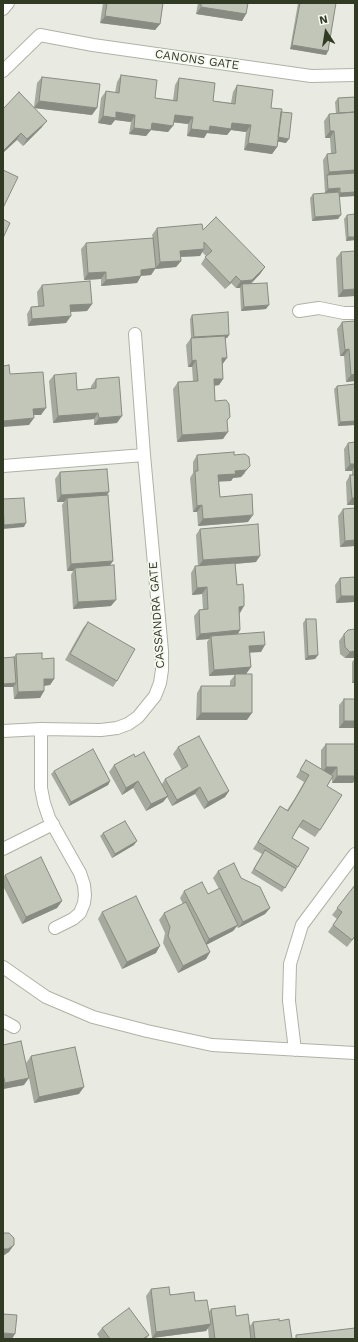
<!DOCTYPE html>
<style>
body{margin:0}
#map{position:relative;width:358px;height:1342px;overflow:hidden;background:#e9ebe2;font-family:"Work Sans",sans-serif}
canvas{display:block}
.frame{position:absolute;inset:0;border:4px solid #313b23;pointer-events:none}
.north{position:absolute;left:306px;top:12px;width:40px;height:40px;-webkit-text-stroke:3px #f7f8f2;paint-order:stroke;rotate:348deg;font-size:11px;font-weight:700;line-height:16px;text-align:center;color:#313b23}
.north::after{content:'';display:block;margin:auto;width:14px;height:18px;background:#313b23;clip-path:polygon(50% 0,100% 100%,50% 72%,0 100%)}
</style>
<div id="map">
<canvas width="358" height="1342"></canvas>
<div class="frame"></div>
<div class="north">N</div>
</div>
<script>
const g = document.querySelector('canvas').getContext('2d');
g.lineJoin = 'round';
function poly(rows) {
  const path = new Path2D();
  for (const r of rows) {
    path.moveTo(r[0], r[1]);
    for (let i = 2; i < r.length; i += 2) path.lineTo(r[i], r[i + 1]);
  }
  return path;
}
function trace(path, color, width, dash) {
  g.strokeStyle = color;
  g.lineWidth = width;
  g.lineCap = dash ? 'butt' : 'round';
  g.setLineDash(dash || []);
  g.stroke(path);
}
function fill(path, color) {
  g.fillStyle = color;
  g.fill(path, 'evenodd');
}
function label(font, color, halo, rows, align = 'center') {
  g.font = font + ' "Work Sans",sans-serif';
  g.lineWidth = 3.5;
  g.setLineDash([]);
  g.textBaseline = 'middle';
  g.strokeStyle = halo;
  g.fillStyle = color;
  for (const [text, x, y, turn = 0] of rows) {
    g.save();
    g.translate(x, y);
    g.rotate((+turn || 0) * Math.PI / 180);
    g.textAlign = isNaN(turn) ? turn : align;
    if (halo) g.strokeText(text, 0, 0);
    g.fillText(text, 0, 0);
    g.restore();
  }
}
const minor = poly([
 [3,9,8,3],
 [3,71,40,35,93,45,311,76,355,75],
 [299,311,319,308,344,313,355,313],
 [3,466,144,455],
 [41,729,41,788,44,803,49,818,80,873,84,885,85,895,84,903,80,913,73,919,55,928],
 [3,731,41,729,101,730,117,728,128,724,138,717,155,696,160,683,162,670,162,651,144,455,135,334],
 [3,849,53,824],
 [3,967,46,997,93,1017,147,1031,212,1045,355,1053],
 [3,1021,14,1027],
 [295,1050,289,1001,290,964,302,925,355,854]
]);
const wall = poly([
 [103,3,163,3,160,24,155,30,100,23],
 [198,3,248,3,246,14,242,21,196,14],
 [298,3,336,3,328,51,326,55,290,49],
 [121,75,155,98,173,100,175,85,179,78,213,101,231,103,233,92,237,85,271,108,281,112,286,143,278,141,277,147,272,154,244,150,246,132,231,130,227,135,207,133,204,138,187,136,188,124,174,122,168,132,151,130,146,136,129,134,131,122,115,120,111,125,98,123,101,98,106,91,115,93,117,82],
 [42,77,92,115,34,108,42,127,23,146,17,140,34,107,37,83],
 [355,97,355,196,339,197,338,219,312,221,310,198,313,194,325,193,323,160,327,154,331,153,330,138,325,138,324,121,329,114,336,114,335,102,338,98],
 [347,215,355,240,346,241,344,219],
 [157,228,203,230,265,267,260,274,251,284,266,309,241,311,240,288,236,288,231,283,225,289,201,264,206,256,202,252,200,256,181,257,181,261,176,267,155,269,151,275,141,276,137,283,101,286,101,279,84,280,81,249,86,243,153,238,152,235],
 [341,252,355,296,338,297,336,258],
 [42,285,92,304,87,311,71,312,66,323,28,326,27,314,31,307,38,306,37,292],
 [192,315,229,335,227,338,226,338,222,365,223,379,219,385,214,386,215,401,230,417,227,421,223,439,177,442,173,389,178,382,193,381,192,367,188,367,186,345,191,338,190,319],
 [355,321,355,381,346,382,344,356,340,356,337,329,342,322],
 [54,375,77,390,91,389,91,386,96,379,117,423,94,425,94,419,53,423,49,381],
 [355,384,355,425,338,426,334,389,337,386],
 [355,442,355,505,347,505,346,482,350,475,352,475,352,471,345,471,344,449,348,443],
 [197,455,234,455,245,473,241,477,233,478,231,481,219,481,220,497,248,522,198,526,197,512,193,512,190,478,193,473,193,462],
 [60,472,107,495,113,561,110,565,111,606,73,609,71,575,73,571,67,571,62,505,64,502,57,502,55,479],
 [343,509,355,546,340,547,338,516],
 [200,529,256,562,235,564,240,613,239,613,240,630,238,634,261,652,250,652,251,667,246,674,247,720,196,720,197,693,201,686,230,686,230,681,235,675,209,676,207,642,209,639,196,640,194,616,199,610,203,609,202,594,192,595,191,573,195,566,198,566,196,535],
 [355,555,355,617,354,602,336,603,335,585,340,578,355,577,354,557],
 [306,619,318,655,315,659,305,660,303,623],
 [88,622,117,681,113,687,65,660,83,628],
 [355,629,355,683,352,683,352,662,355,658,345,658,340,654,339,641,344,634],
 [16,654,42,659,54,679,50,685,44,686,44,691,40,698,14,699,13,687,3,687,3,658,14,657],
 [355,692,355,728,339,728,339,705,344,699,354,699,354,694],
 [326,744,353,783,332,783,332,778,327,786,320,830,315,837,299,827,292,838,298,867,282,892,251,873,262,854,253,849,280,806,287,810,295,798,304,782,296,777,306,760,321,769,321,750],
 [178,747,229,791,225,797,204,809,195,794,172,806,167,797,163,802,146,811,133,788,122,795,109,772,114,765,135,757,162,784,165,779,182,770,173,754],
 [54,771,110,781,108,785,69,806,51,774],
 [103,833,134,845,112,858,100,836],
 [218,871,241,878,270,908,265,914,238,928,237,926,233,931,206,945,210,952,206,959,178,973,163,943,165,933,159,920,164,913,183,904,180,898,184,891,208,894,219,889,213,878],
 [5,875,62,901,57,908,22,924,3,886,3,878],
 [355,885,355,937,347,947,328,932,337,919,332,915],
 [102,912,156,953,122,969,98,919],
 [3,1045,24,1085,3,1089],
 [31,1056,79,1094,34,1103,26,1063],
 [151,1289,195,1301,209,1312,211,1309,236,1316,249,1327,253,1322,279,1321,292,1339,209,1339,208,1328,206,1331,152,1338,146,1296],
 [102,1328,149,1335,146,1339,100,1339,97,1334]
]);
const shadedWall = poly([
 [201,7,246,14,242,21,196,14],
 [105,16,160,24,155,30,100,23],
 [292,45,328,51,326,55,290,49],
 [39,101,97,108,92,115,34,108],
 [116,112,135,115,131,122,115,120,111,125,98,123,103,116],
 [175,115,193,117,188,124,170,122],
 [47,121,42,127,23,146,27,139],
 [152,123,173,126,168,132,151,130,146,136,129,134,134,128],
 [232,123,251,125,246,132,231,130,227,135,207,133,204,138,187,136,191,129],
 [330,131,334,131,330,138,325,138],
 [21,133,17,140,3,153,3,151],
 [277,137,289,139,286,143,274,141],
 [248,143,277,147,272,154,244,150],
 [355,170,355,177,327,175,329,172],
 [340,188,338,192,325,193,328,189],
 [355,192,355,196,338,197,340,193],
 [341,215,338,219,312,221,315,217],
 [348,237,355,237,355,240,346,241],
 [204,249,200,256,175,257,180,251],
 [181,261,176,267,155,269,151,275,136,276,141,270,156,268,160,262],
 [265,267,260,274,247,287,242,284,240,288,236,288,241,281],
 [106,272,101,279,84,280,88,273],
 [141,276,137,283,101,286,106,280],
 [236,276,231,283,225,289,230,283],
 [355,289,355,296,338,297,343,290],
 [92,304,87,311,66,312,70,305],
 [269,305,266,309,241,311,244,307],
 [71,316,66,323,28,326,32,319],
 [229,335,227,338,192,341,194,337],
 [349,349,344,356,340,356,345,350],
 [222,358,227,358,222,365],
 [196,360,192,367,188,367,192,361],
 [355,374,355,381,346,382,351,375],
 [214,379,223,379,219,385,209,386],
 [46,408,41,415,28,415,33,409],
 [98,413,94,419,53,423,58,416],
 [122,416,117,423,94,425,99,418],
 [34,418,29,425,3,427,3,421],
 [355,421,355,425,338,426,340,422],
 [228,432,223,439,177,442,182,435],
 [350,464,355,464,355,466,352,471,345,471],
 [250,466,241,477,233,478,231,481,213,482,218,475],
 [109,492,104,499,67,498,64,502,57,502,61,495],
 [352,498,355,498,355,505,347,505],
 [202,505,197,512,193,512,197,506],
 [253,515,248,522,198,526,203,519],
 [26,523,24,527,3,529,4,525],
 [355,540,355,546,340,547,345,541],
 [260,556,256,562,198,567,203,560],
 [113,561,108,568,75,568,73,571,67,571,71,564],
 [207,587,202,594,192,595,197,588],
 [341,596,355,596,355,601,354,602,336,603],
 [116,600,111,606,73,609,78,602],
 [244,606,240,613,234,613,239,607],
 [240,630,236,637,211,636,209,639,196,640,200,634],
 [265,645,261,652,245,653,249,646],
 [355,651,355,658,345,658,350,652],
 [318,655,315,659,305,660,308,656],
 [251,667,246,674,209,676,214,670],
 [355,678,355,683,352,683],
 [44,679,54,679,50,685,39,686],
 [16,683,13,687,3,687,3,684],
 [44,691,40,698,14,699,18,692],
 [201,713,252,713,247,720,196,720],
 [344,721,355,721,355,728,339,728],
 [326,767,337,767,332,774,321,774],
 [337,776,355,776,355,780,353,783,332,783],
 [110,781,108,785,69,806,71,802],
 [138,781,133,788,122,795,126,788],
 [200,787,195,794,172,806,177,800],
 [229,791,225,797,204,809,208,802],
 [168,796,163,802,146,811,151,804],
 [137,841,134,845,112,858,115,854],
 [62,901,57,908,22,924,26,917],
 [270,908,265,914,238,928,243,922],
 [238,925,233,931,204,946,209,939],
 [160,946,156,953,122,969,127,962],
 [210,952,206,959,178,973,183,966],
 [29,1078,24,1085,3,1089,3,1085,5,1083],
 [84,1087,79,1094,34,1103,39,1097],
 [14,1245,9,1252,3,1256,3,1249],
 [211,1324,206,1331,152,1338,156,1332],
 [3,1333,15,1334,12,1339,3,1339]
]);
const building = poly([
 [107,3,163,3,160,24,105,16,107,3],
 [201,3,248,3,246,14,201,7,201,3],
 [300,3,336,3,328,51,292,45,300,3],
 [121,75,157,80,155,98,177,101,179,78,215,83,213,101,235,104,237,85,273,90,271,108,282,109,277,147,248,143,251,125,232,123,231,129,210,126,209,131,191,129,193,117,175,115,173,126,152,123,151,130,134,128,135,115,116,112,116,118,103,116,106,91,119,93,121,75],
 [42,77,100,84,97,108,39,101,42,77],
 [19,92,47,121,27,139,21,133,3,151,3,109,19,92],
 [355,97,355,112,339,113,338,98,355,97],
 [281,112,292,113,289,139,278,137,281,112],
 [355,112,355,170,329,172,327,154,336,153,334,131,330,131,329,114,355,112],
 [3,170,18,177,3,208,3,170],
 [355,173,355,192,340,193,340,188,328,189,327,175,355,173],
 [339,192,341,215,315,217,313,194,339,192],
 [355,214,355,237,348,237,347,215,355,214],
 [216,217,265,267,252,280,241,281,236,276,230,283,205,257,212,251,204,242,204,249,180,251,181,261,160,262,157,228,202,224,203,230,216,217],
 [3,219,10,223,3,238,3,219],
 [153,238,156,268,141,270,141,276,106,280,106,272,88,273,86,243,153,238],
 [355,251,355,289,343,290,341,252,355,251],
 [90,281,92,304,70,305,71,316,32,319,31,307,44,306,42,285,90,281],
 [267,283,269,305,244,307,242,284,267,283],
 [228,312,229,335,194,337,192,315,228,312],
 [355,321,355,374,351,375,349,349,345,350,342,322,355,321],
 [225,336,227,358,222,358,223,379,214,379,215,401,226,400,229,404,230,417,227,420,228,432,182,435,178,382,198,381,196,360,192,361,191,338,225,336],
 [9,365,10,374,43,372,46,408,33,409,34,418,3,421,3,366,9,365],
 [76,373,77,390,96,388,96,379,119,377,122,416,99,418,98,413,58,416,54,375,76,373],
 [355,384,355,421,340,422,337,386,355,384],
 [355,442,355,464,350,464,348,443,355,442],
 [234,452,234,455,245,454,249,457,250,466,246,470,235,471,236,474,218,475,220,497,252,494,253,515,203,519,202,505,197,506,195,471,198,471,197,455,234,452],
 [107,469,109,492,61,495,60,472,107,469],
 [350,475,355,475,355,498,352,498,350,475],
 [108,495,113,561,71,564,67,498,108,495],
 [24,498,26,523,4,525,3,499,24,498],
 [355,508,355,540,345,541,343,509,355,508],
 [258,524,260,556,203,560,200,529,258,524],
 [235,563,237,585,243,584,244,595,244,606,239,607,240,630,200,634,199,610,208,609,207,587,197,588,195,566,235,563],
 [114,565,116,600,78,602,75,568,114,565],
 [355,577,355,596,341,596,340,578,355,577],
 [306,619,316,619,318,655,308,656,306,619],
 [88,622,135,649,117,681,70,654,88,622],
 [355,629,355,651,350,652,345,647,344,634,348,630,355,629],
 [264,632,265,645,249,646,251,667,214,670,211,636,264,632],
 [42,653,42,659,54,658,54,679,44,679,44,691,18,692,16,654,42,653],
 [14,657,16,683,3,684,3,658,14,657],
 [235,674,252,674,252,713,201,713,201,686,235,686,235,674],
 [344,699,355,699,355,721,344,721,344,699],
 [199,736,229,791,208,802,200,787,177,800,165,779,188,766,178,747,199,736],
 [326,744,355,744,355,776,337,776,337,767,326,767,326,744],
 [93,749,110,781,71,802,54,771,93,749],
 [144,752,168,796,151,804,138,781,126,788,114,765,134,754,135,757,144,752],
 [306,760,333,776,327,786,342,795,320,830,303,820,297,829,292,838,309,848,298,867,258,842,280,806,288,811,300,791,309,775,300,770,306,760],
 [125,821,137,841,115,854,103,833,125,821],
 [265,850,296,869,285,888,254,869,265,850],
 [41,857,62,901,26,917,5,875,41,857],
 [234,863,241,878,260,887,270,908,243,922,218,871,234,863],
 [202,882,208,894,220,888,238,925,209,939,184,891,202,882],
 [355,885,355,936,352,940,333,925,342,912,337,908,355,885],
 [136,896,160,946,127,962,102,912,136,896],
 [186,902,210,952,183,966,168,936,170,927,164,913,186,902],
 [21,1041,29,1078,5,1083,3,1074,3,1045,21,1041],
 [75,1047,84,1087,39,1097,31,1056,75,1047],
 [3,1233,9,1233,14,1238,14,1245,8,1249,3,1249,3,1233],
 [169,1287,170,1295,194,1292,195,1301,207,1300,211,1324,156,1332,151,1289,169,1287],
 [235,1306,236,1316,248,1314,251,1339,215,1339,211,1309,235,1306],
 [129,1308,149,1335,143,1339,110,1339,102,1328,129,1308],
 [3,1314,17,1315,15,1334,3,1333,3,1314],
 [279,1319,279,1321,289,1319,292,1339,255,1339,253,1322,279,1319],
 [355,1328,355,1339,296,1339,296,1335,355,1328]
]);
const streetNames = [
 ["CANONS GATE",197,60,8],
 ["CASSANDRA GATE",157,615,-94]
];
trace(minor, '#aeb3a5', 14);
trace(minor, '#fff', 12);
fill(wall, '#a6aa9e');
fill(shadedWall, '#878b81');
fill(building, '#c1c6b8');
trace(building, '#878b81', 1);
label('12px', '#313b23', '#f7f8f2', streetNames);
</script>
